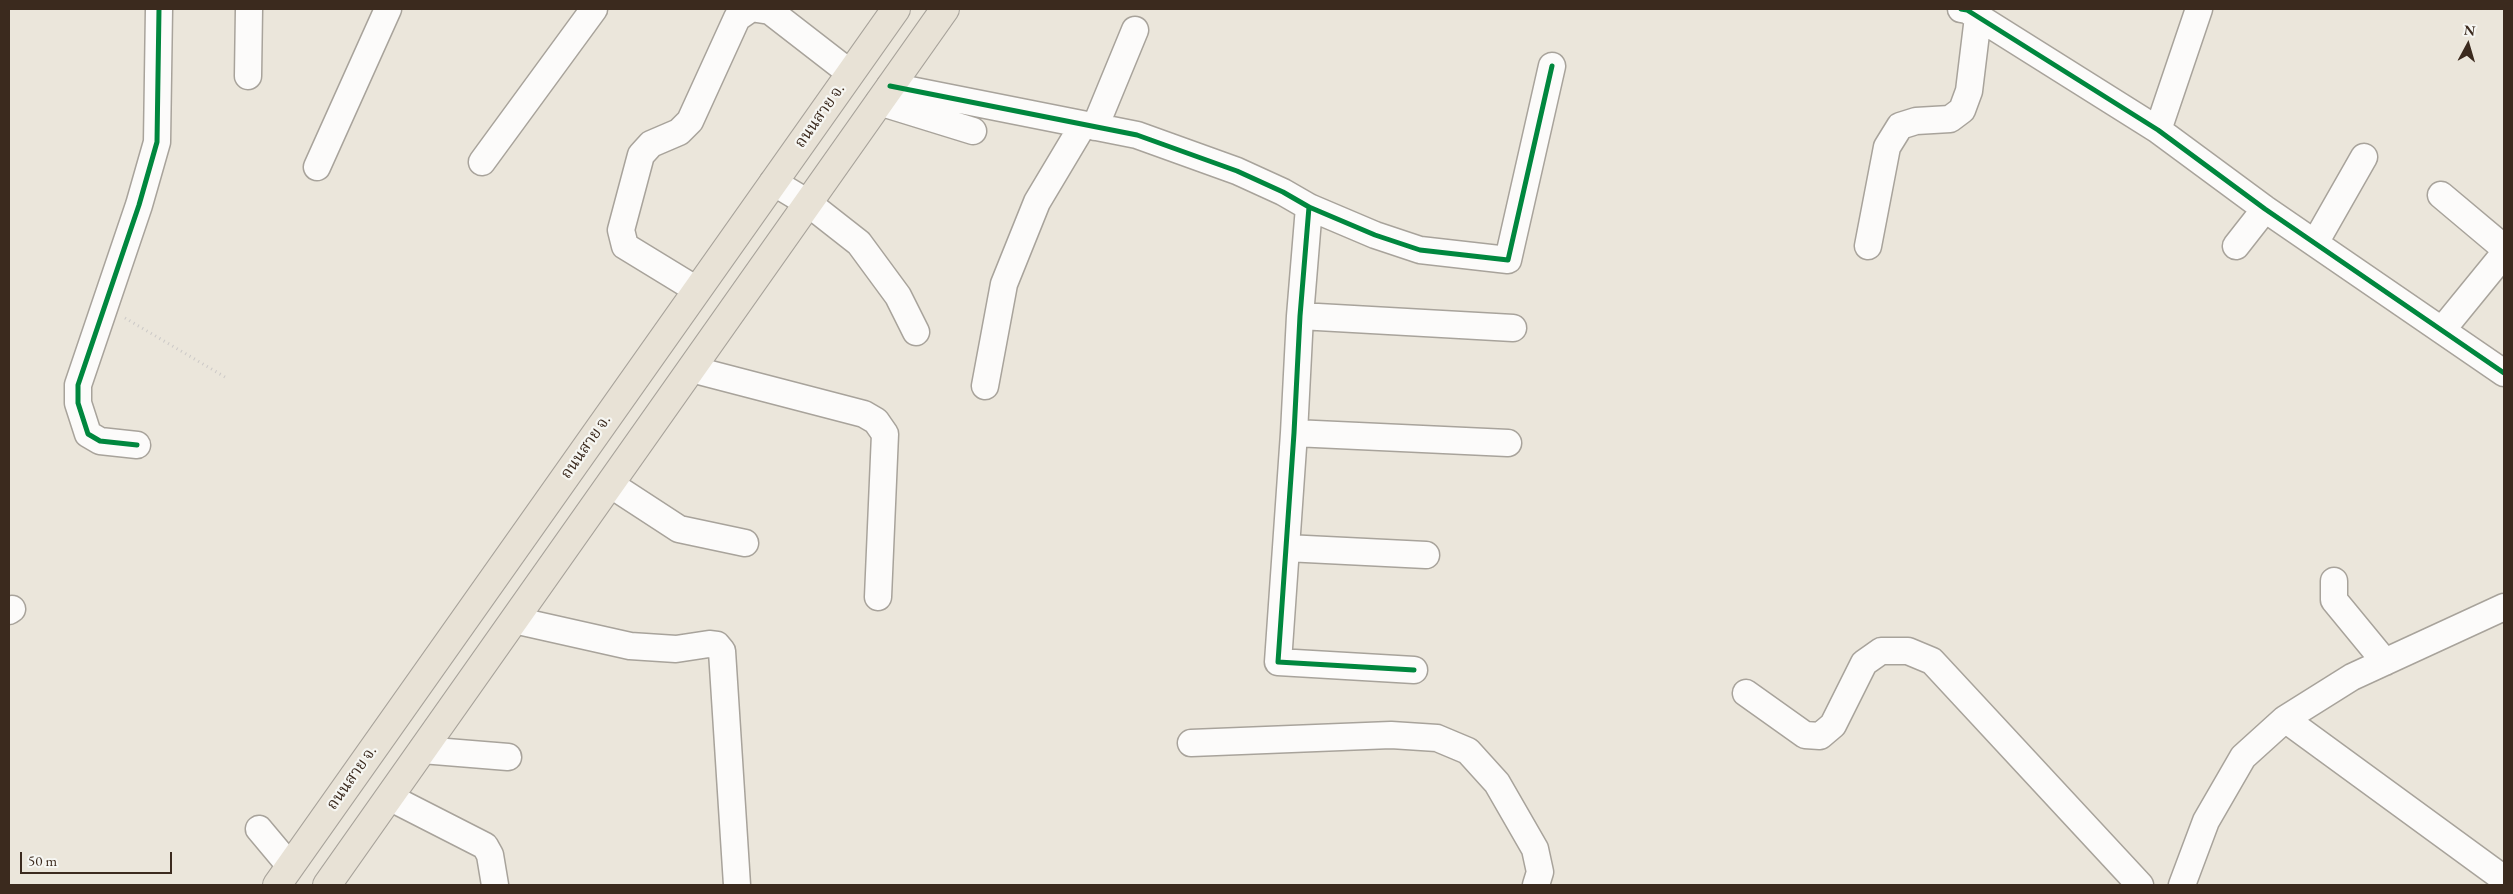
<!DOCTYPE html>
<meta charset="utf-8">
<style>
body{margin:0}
#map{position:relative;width:2513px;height:894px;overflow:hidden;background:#ebe6db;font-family:"EB Garamond",serif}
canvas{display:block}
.frame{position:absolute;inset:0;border:10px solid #3b2a1e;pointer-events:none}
.north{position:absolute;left:2443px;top:20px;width:50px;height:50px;-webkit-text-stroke:4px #f6f6f2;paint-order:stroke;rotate:6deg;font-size:14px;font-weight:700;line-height:20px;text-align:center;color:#3b2a1e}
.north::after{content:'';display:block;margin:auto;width:18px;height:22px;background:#3b2a1e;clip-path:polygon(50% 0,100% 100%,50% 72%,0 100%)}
.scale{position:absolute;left:20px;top:852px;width:152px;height:22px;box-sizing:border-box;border:2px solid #3b2a1e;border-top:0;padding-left:6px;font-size:15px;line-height:18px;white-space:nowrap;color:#3b2a1e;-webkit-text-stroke:4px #f6f6f2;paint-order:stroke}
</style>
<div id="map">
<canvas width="2513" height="894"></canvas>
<div class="frame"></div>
<div class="north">N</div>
<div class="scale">50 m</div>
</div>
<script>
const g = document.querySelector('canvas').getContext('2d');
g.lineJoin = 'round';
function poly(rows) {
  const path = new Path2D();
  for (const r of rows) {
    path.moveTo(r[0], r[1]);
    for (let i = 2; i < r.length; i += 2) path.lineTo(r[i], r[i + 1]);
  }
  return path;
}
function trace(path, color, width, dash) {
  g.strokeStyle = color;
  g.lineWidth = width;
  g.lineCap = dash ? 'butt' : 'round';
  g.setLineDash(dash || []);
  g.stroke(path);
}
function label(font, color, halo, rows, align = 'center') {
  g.font = font + ' "EB Garamond","Noto Serif Thai",serif';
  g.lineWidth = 4.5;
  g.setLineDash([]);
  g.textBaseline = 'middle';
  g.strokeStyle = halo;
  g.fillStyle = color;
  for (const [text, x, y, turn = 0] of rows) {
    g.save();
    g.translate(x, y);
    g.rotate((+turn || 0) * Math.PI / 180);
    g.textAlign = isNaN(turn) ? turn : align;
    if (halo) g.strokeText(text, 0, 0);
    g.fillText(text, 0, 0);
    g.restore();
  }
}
const path = poly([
 [125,318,225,377]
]);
const minor = poly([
 [757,9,770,11,850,73],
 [1961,9,1967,10,2158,130,2265,209,2504,373],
 [248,76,249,9],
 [890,86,1137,135,1237,171,1283,192,1309,207,1375,235,1420,250,1508,260,1552,66],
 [879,102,973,131],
 [1095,127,1135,30],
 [2158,130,2199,9],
 [482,162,594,9],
 [317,167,388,9],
 [773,182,808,203,859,243,898,296,916,332],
 [2441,195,2504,248],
 [1309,207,1300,316,1294,433,1278,662,1414,670],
 [2315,243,2364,157],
 [1868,246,1887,147,1900,126,1916,121,1950,119,1962,110,1969,91,1978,17],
 [2236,246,2265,209],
 [697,290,625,246,621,230,641,155,651,144,679,132,690,121,737,18,750,9],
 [1300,316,1513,328],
 [2442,330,2504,254],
 [691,369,864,414,876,421,885,434,878,597],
 [985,386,1004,284,1037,202,1083,125],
 [1294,433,1508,443],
 [137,445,100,441,88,434,78,403,78,385,139,205,157,142,159,9],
 [610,484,679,529,745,543],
 [1286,548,1426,555],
 [2334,581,2334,600,2385,662],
 [9,611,12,609],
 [514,620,630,646,676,649,709,644,717,645,722,651,737,885],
 [1746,693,1805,735,1820,736,1833,725,1864,663,1881,651,1908,651,1932,661,2140,885],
 [2285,719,2504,879],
 [1191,743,1391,735,1437,738,1468,751,1497,783,1535,849,1540,872,1536,885],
 [422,750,508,757],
 [389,797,485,846,490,855,495,885],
 [259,829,290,866],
 [2182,885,2206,821,2243,757,2285,719,2352,677,2504,607]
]);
const major = poly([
 [277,885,896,9],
 [327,885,945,9]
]);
const cycleway = poly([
 [1961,9,1967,10,2158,130,2265,209,2504,373],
 [890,86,1137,135,1237,171,1283,192,1309,207,1375,235,1420,250,1508,260,1552,66],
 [1309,207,1300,316,1294,433,1278,662,1414,670],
 [137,445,100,441,88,434,78,403,78,385,139,205,157,142,159,9]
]);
const streetNames = [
 ["ถนนสาย จ.",820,116,-55],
 ["ถนนสาย จ.",586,447,-55],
 ["ถนนสาย จ.",352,778,-55]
];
trace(minor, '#a8a39b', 29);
trace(major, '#a8a39b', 30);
trace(path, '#ccc9c7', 3, [1, 4]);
trace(minor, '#fcfbfa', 26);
trace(major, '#e8e2d6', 28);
trace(cycleway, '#00873e', 5);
label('16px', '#3b2a1e', '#f6f6f2', streetNames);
</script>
